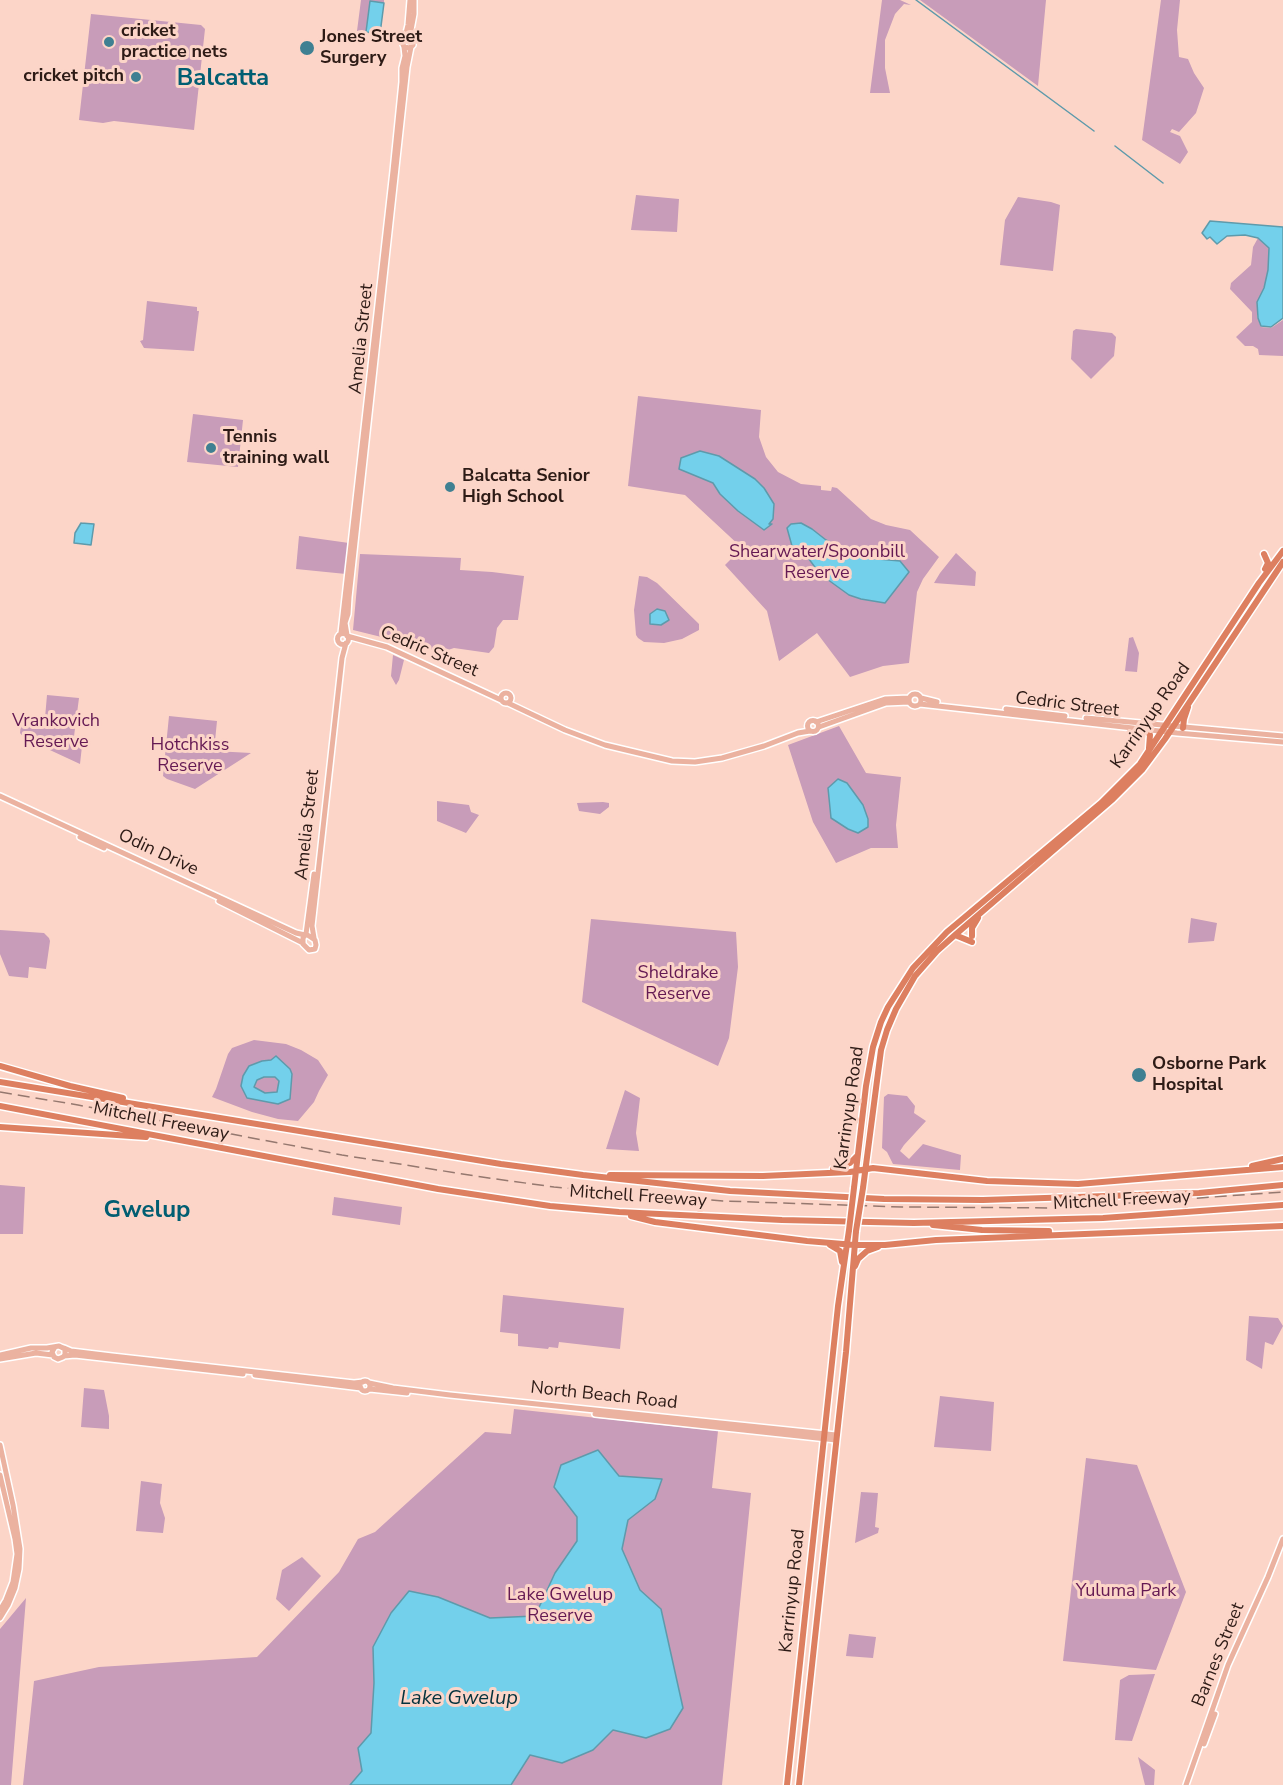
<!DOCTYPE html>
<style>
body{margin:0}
canvas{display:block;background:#fcd5c8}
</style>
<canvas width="1283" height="1785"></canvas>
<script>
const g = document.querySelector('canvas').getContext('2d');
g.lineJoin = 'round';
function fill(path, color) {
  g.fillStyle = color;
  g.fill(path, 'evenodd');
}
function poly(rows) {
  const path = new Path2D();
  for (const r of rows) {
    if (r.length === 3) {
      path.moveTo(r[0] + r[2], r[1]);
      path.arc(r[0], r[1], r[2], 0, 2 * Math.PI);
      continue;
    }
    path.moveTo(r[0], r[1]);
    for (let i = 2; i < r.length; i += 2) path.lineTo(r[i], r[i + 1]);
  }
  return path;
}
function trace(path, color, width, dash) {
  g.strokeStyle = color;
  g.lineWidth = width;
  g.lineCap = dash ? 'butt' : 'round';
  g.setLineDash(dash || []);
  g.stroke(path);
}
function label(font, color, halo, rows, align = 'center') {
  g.font = font + ' "Nunito Sans",sans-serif';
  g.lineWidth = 6;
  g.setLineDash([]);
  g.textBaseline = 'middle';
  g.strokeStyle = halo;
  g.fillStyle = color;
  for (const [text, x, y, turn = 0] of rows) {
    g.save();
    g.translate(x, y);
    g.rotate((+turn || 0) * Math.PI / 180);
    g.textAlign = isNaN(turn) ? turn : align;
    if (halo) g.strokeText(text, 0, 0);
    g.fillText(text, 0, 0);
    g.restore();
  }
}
const green = poly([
 [361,0,384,0,384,3,370,1,366,32,357,31],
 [882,0,900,0,911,5,904,4,895,14,885,40,885,68,890,93,870,93],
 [920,0,1046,0,1038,86],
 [1161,0,1180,0,1177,30,1179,57,1188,59,1194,73,1204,88,1196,113,1179,132,1172,129,1170,132,1180,136,1188,152,1180,164,1142,140],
 [91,14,201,25,205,29,194,130,114,121,103,123,79,120],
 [636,195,679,199,677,232,631,230],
 [1018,197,1051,202,1060,205,1053,271,1000,265,1005,220],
 [1258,238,1269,248,1268,270,1264,288,1257,302,1257,316,1261,327,1271,328,1283,320,1283,356,1259,355,1258,349,1253,346,1245,346,1236,337,1252,322,1252,312,1230,289,1231,283,1251,265,1253,247],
 [147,301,197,307,197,311,199,311,194,351,144,348,140,341,143,340],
 [1076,329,1112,333,1116,337,1114,356,1091,379,1071,359,1073,331],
 [638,396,761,410,759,437,766,457,778,472,801,484,821,486,821,490,831,491,832,487,837,488,871,519,886,525,910,530,939,557,923,579,917,592,909,663,883,666,850,677,817,633,779,661,767,611,725,565,742,548,685,495,628,486],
 [193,414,243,420,238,467,187,462],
 [299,536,349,543,346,574,296,569],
 [956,553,976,572,975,586,934,583,940,573],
 [360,554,461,558,460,570,492,572,524,576,518,620,503,620,497,628,494,647,489,653,454,648,442,652,353,630],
 [639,576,647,577,657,583,699,624,699,630,682,639,664,643,644,642,638,638,636,635,634,610],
 [1133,637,1139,653,1137,672,1125,671,1129,638],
 [393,655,404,660,399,680,396,685,391,676],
 [47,695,79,698,73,744,82,746,80,764,24,738,20,733,22,716,45,718],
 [169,716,217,721,214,751,251,753,195,789,167,779,163,776],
 [839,726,866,773,901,777,896,825,898,848,871,848,836,863,813,822,788,745],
 [437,801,469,805,471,812,479,815,466,833,437,821],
 [603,802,609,803,609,807,600,814,579,811,577,803],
 [1191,918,1217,923,1214,941,1188,943],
 [591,919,736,932,738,967,729,1038,718,1066,582,1002],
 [0,930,44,933,49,938,50,941,46,969,29,967,28,978,9,976,0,954],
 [254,1040,286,1044,301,1050,318,1060,328,1075,319,1091,314,1102,298,1121,278,1119,252,1112,212,1097,216,1089,228,1054,232,1048],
 [625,1090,640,1098,636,1133,639,1151,606,1149],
 [888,1094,907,1096,915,1106,914,1113,926,1121,904,1145,900,1151,909,1159,923,1144,961,1155,960,1170,893,1164,887,1152,882,1148,884,1097],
 [0,1185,25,1187,23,1234,0,1234],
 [334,1197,402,1207,400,1225,332,1215],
 [503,1295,624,1308,620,1349,559,1342,558,1348,549,1347,548,1349,518,1346,518,1334,500,1332],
 [1249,1316,1278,1318,1283,1326,1273,1345,1265,1342,1262,1369,1246,1360],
 [84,1388,104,1390,109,1416,109,1429,81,1427],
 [940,1396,994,1402,991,1451,934,1447],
 [514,1409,718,1431,712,1488,751,1493,722,1785,23,1785,34,1681,99,1667,257,1657,339,1572,358,1539,375,1532,485,1432,511,1434],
 [1086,1458,1137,1465,1186,1592,1156,1670,1063,1661],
 [141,1481,162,1484,160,1503,165,1518,163,1533,136,1531],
 [861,1492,878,1493,875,1527,879,1528,878,1533,855,1543],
 [302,1557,321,1576,289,1611,276,1599,282,1570],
 [26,1598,11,1785,0,1785,0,1629],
 [849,1634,876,1637,873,1658,846,1656],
 [1155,1674,1132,1741,1115,1740,1120,1680,1129,1675],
 [1138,1757,1155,1770,1154,1785,1145,1785]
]);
const water = poly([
 [370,1,384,3,380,34,366,32,370,1],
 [1210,221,1283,227,1283,318,1271,327,1261,326,1258,318,1257,302,1264,288,1268,270,1269,248,1258,238,1245,235,1227,236,1217,244,1210,237,1207,239,1202,233,1210,221],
 [700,451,719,456,755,479,764,488,774,504,773,519,769,524,772,524,764,530,738,511,720,494,713,483,679,469,681,458,700,451],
 [81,523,94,524,91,545,74,543,75,533,81,523],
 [801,523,812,529,826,540,852,554,867,558,900,561,909,572,885,603,861,599,849,595,820,574,806,555,792,546,787,528,791,524,801,523],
 [657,609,665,611,669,620,661,625,650,624,650,614,657,609],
 [838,779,847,783,863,805,868,819,868,827,858,833,848,829,831,818,828,788,838,779],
 [276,1056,290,1069,292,1074,290,1099,278,1104,247,1098,241,1086,243,1076,249,1066,262,1061,271,1060,276,1056],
 [264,1077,275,1077,279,1081,277,1092,265,1093,254,1087,257,1080,264,1077],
 [598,1450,619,1476,662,1479,655,1499,628,1520,622,1549,640,1590,661,1609,683,1708,670,1729,646,1738,613,1730,593,1750,562,1763,530,1755,511,1785,350,1785,362,1771,358,1748,371,1733,374,1683,373,1647,391,1613,409,1591,438,1597,490,1618,535,1616,555,1573,577,1541,577,1517,554,1487,561,1465,598,1450]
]);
const stream = poly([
 [916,0,1094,131],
 [1115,146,1163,183]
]);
const major = poly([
 [405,37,409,37,413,40,413,45,410,48,404,47,402,42,405,37,408,25,410,0],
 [412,38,411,30,414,14,414,0],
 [341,633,393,171,402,82,402,68,405,56,404,47],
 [343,639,5.5],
 [347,635,345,623,348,614,349,597,407,67,411,47],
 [347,636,387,647,501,700],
 [506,698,5],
 [915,700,6],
 [921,698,937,702],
 [508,703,565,730,605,745,672,761,695,762,722,758,764,746,798,733,810,731],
 [920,704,1177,733,1283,742],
 [1006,709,1065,716],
 [1086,718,1283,736],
 [813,726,5.5],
 [816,722,885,699,909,698],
 [819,727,886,703,909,702],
 [0,796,296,933,305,935],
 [80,837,104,848],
 [219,901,303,943],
 [306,934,314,874],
 [306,934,315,940,316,945,315,949,309,950,303,944,303,938,306,934],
 [314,938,312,926,318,873,342,658,346,643],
 [64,1348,71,1351,112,1356,354,1383,363,1382],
 [0,1355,31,1348,47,1348,59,1346,65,1349,65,1355,63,1357,58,1359,54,1357,52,1352,55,1347],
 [64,1356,75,1355,243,1374],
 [0,1359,36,1353,53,1355],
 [255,1375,361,1388],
 [365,1386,5],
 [369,1383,393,1388,450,1395,836,1435],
 [370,1389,407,1393],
 [595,1414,836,1440],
 [0,1445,13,1505,20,1549,19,1569,15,1588,8,1605,0,1618],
 [0,1475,15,1539,17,1554,13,1582,6,1600,0,1610],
 [1204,1744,1215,1714],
 [1186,1785,1228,1665,1268,1577,1283,1539]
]);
const highway = poly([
 [1264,554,1268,563,1265,569],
 [1183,728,1184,719,1188,707],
 [1146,729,1150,735,1149,748],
 [955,935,972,942],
 [972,936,972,928,978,918],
 [0,1066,70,1086,123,1098],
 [0,1082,501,1164,583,1175,730,1191,884,1199,983,1200,1199,1193,1283,1185],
 [0,1106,438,1189,550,1206,619,1212,782,1220,914,1223,1103,1218,1283,1205],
 [0,1127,146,1137],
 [1252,1166,1283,1159],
 [833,1169,850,1163,857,1156],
 [610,1175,763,1176,850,1172,873,1168,987,1181,1078,1184,1283,1167],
 [854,1188,866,1086,873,1047,881,1022,888,1007,913,968,947,932,1101,803,1140,764,1259,583,1283,551],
 [863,1188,881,1050,887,1030,896,1009,915,976,937,951,955,935,1113,799,1142,770,1165,739,1283,562],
 [631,1216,655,1222,807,1241,855,1245,885,1245,936,1240,1283,1226],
 [933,1225,982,1230,1049,1231],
 [830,1245,840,1251,842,1262],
 [855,1266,858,1259,867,1251,878,1247],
 [787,1785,838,1306,849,1230],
 [799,1785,846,1352,856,1231]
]);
const rail = poly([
 [0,1092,78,1105,342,1155,482,1177,554,1187,723,1201,902,1207,1059,1208,1283,1192]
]);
const highwayBridge = poly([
 [849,1230,854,1188],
 [856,1231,863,1188]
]);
const markers = [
 [109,42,6,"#3f8092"],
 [307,48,8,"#3f8092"],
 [136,77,6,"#3f8092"],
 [211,448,6,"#3f8092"],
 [450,487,6,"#3f8092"],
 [1139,1075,8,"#3f8092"]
];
const poiNames = [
 ["cricket",121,32],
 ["practice nets",121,53],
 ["Jones Street",320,38],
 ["Surgery",320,59],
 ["cricket pitch",124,77,"right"],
 ["Tennis",223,438],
 ["training wall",223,459],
 ["Balcatta Senior",462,477],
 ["High School",462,498],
 ["Osborne Park",1152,1065],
 ["Hospital",1152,1086]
];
const streetNames = [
 ["Amelia Street",362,339,-84],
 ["Cedric Street",429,652,23],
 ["Cedric Street",1067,705,7],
 ["Karrinyup Road",1151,716,-55],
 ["Amelia Street",308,825,-84],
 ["Odin Drive",158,853,25],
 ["Karrinyup Road",850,1108,-82],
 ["Mitchell Freeway",161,1122,11],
 ["Mitchell Freeway",638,1197,4],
 ["Mitchell Freeway",1122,1201,-3],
 ["North Beach Road",604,1396,6],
 ["Karrinyup Road",793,1591,-84],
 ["Barnes Street",1219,1655,-68]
];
const parkNames = [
 ["Shearwater/Spoonbill",817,553],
 ["Reserve",817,574],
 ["Vrankovich",56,722],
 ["Reserve",56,743],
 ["Hotchkiss",190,746],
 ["Reserve",190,767],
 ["Sheldrake",678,974],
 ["Reserve",678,995],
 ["Yuluma Park",1126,1592],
 ["Lake Gwelup",560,1596],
 ["Reserve",560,1617]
];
const waterNames = [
 ["Lake Gwelup",459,1699]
];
const districtNames = [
 ["Balcatta",223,79],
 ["Gwelup",147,1211]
];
fill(green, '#c89cb9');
fill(water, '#73d0eb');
trace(water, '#5e9aab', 1.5);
trace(stream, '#5e9aab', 1.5);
trace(major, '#fff', 8);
trace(highway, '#fff', 9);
trace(major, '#ebb2a0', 5);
trace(highway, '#dd7f60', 6);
trace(rail, '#95786f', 1.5, [12, 6]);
trace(highwayBridge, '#fff', 9, []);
trace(highwayBridge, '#dd7f60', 6);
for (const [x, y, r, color] of markers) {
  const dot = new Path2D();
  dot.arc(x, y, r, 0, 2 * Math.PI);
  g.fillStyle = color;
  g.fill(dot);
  trace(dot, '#fcd5c8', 2);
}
label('bold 18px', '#2d1b16', '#fcd5c8', poiNames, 'left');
label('18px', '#2d1b16', '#fcd5c8', streetNames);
label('18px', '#641953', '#fcd5c8', parkNames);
label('italic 20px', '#04323d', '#fcd5c8', waterNames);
label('bold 24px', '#015e72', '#fcd5c8', districtNames);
</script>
